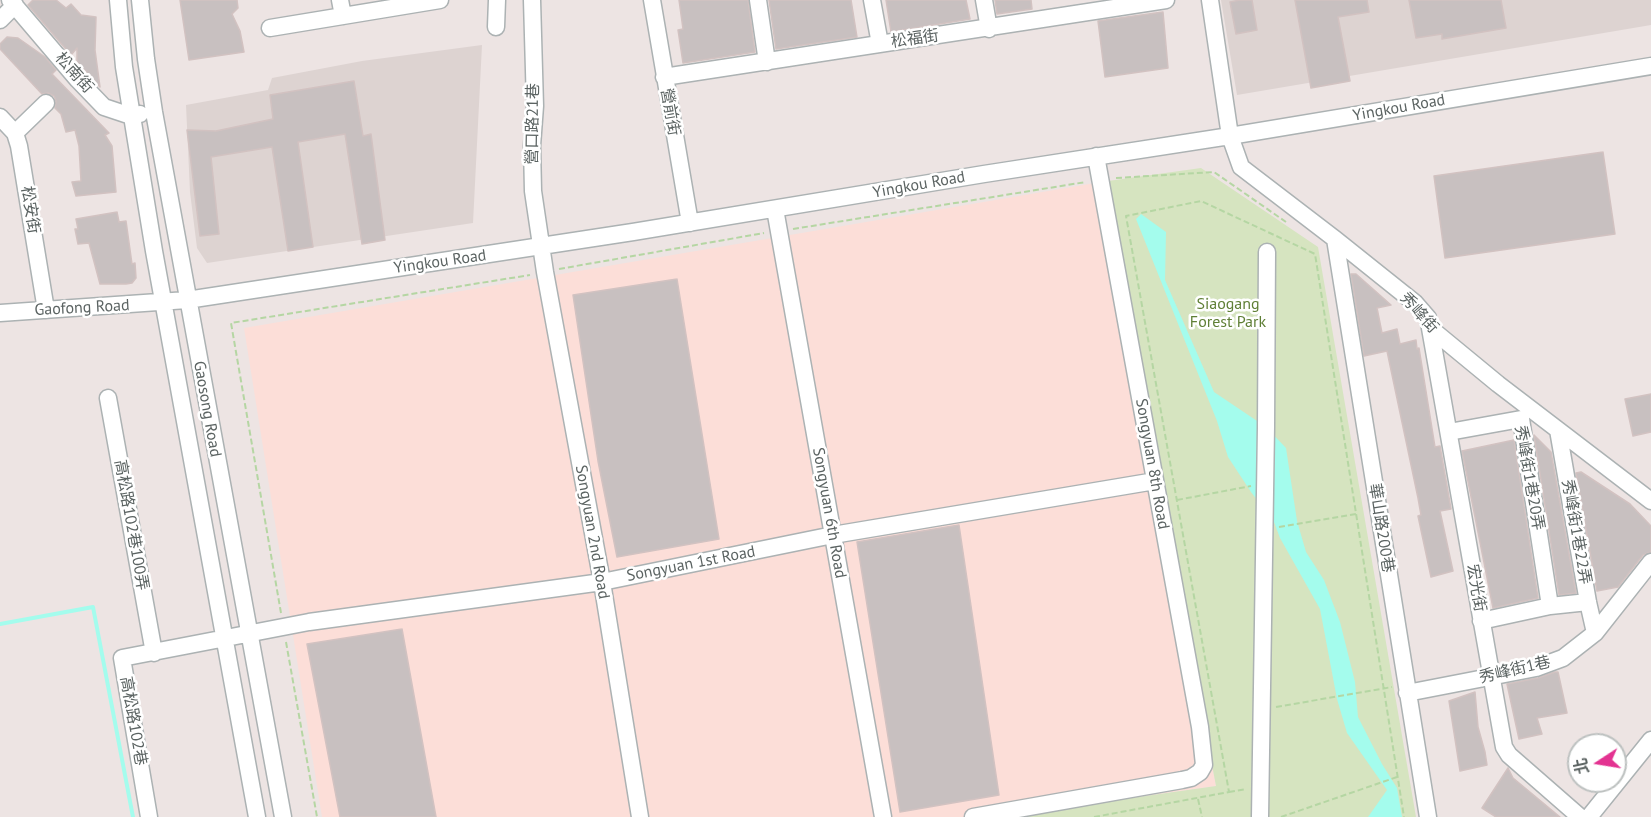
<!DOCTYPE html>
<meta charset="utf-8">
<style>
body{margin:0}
#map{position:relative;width:1651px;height:817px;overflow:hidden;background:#ede4e3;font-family:"PT Sans","Noto Sans TC",sans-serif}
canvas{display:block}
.north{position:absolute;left:1567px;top:733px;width:60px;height:60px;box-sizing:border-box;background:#fff;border:2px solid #bdc1c0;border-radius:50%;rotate:258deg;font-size:16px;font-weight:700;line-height:24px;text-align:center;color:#5b6362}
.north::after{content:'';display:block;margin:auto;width:21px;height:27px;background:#e33391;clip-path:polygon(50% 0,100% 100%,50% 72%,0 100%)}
</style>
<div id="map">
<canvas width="1651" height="817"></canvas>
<div class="north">北</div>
</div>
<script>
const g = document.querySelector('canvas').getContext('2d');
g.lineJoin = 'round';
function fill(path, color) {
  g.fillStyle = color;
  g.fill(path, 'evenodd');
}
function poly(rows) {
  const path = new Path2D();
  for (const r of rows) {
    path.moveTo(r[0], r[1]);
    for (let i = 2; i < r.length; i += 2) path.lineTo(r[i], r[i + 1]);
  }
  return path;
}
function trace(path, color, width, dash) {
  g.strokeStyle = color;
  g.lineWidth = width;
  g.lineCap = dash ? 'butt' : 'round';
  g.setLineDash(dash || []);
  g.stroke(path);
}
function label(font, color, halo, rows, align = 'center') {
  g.font = font + ' "PT Sans","Noto Sans TC",sans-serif';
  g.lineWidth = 5;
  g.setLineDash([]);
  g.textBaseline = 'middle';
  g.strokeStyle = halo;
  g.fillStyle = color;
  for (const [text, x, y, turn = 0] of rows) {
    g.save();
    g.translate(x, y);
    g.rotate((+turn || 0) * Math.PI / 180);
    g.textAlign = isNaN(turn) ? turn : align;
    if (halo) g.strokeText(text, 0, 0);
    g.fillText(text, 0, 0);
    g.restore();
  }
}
const commercial = poly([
 [1101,182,1216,786,997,817,322,817,244,328]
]);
const education = poly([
 [1221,0,1651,0,1651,25,1237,95],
 [482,45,473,223,207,263,197,248,190,192,186,105,268,90,272,78,362,61]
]);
const green = poly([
 [1201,168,1318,247,1416,817,997,817,1216,786,1101,182]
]);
const water = poly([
 [1141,214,1166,232,1165,280,1214,392,1266,427,1286,448,1297,521,1306,552,1324,580,1340,622,1355,682,1358,717,1382,764,1397,788,1402,817,1368,817,1387,790,1347,733,1337,699,1320,609,1280,538,1274,522,1251,492,1228,457,1217,421,1136,219]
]);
const stream = poly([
 [0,624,93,607,133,817]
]);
const building = poly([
 [33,0,56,0,66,8,71,4,81,15,96,17,95,50,100,87,77,62,77,48,71,55,28,5,33,0],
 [180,0,237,0,238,8,232,14,240,31,244,52,189,60,180,0],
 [679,0,748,0,755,52,683,63,678,30,683,29,679,0],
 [769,0,851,0,857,37,776,49,769,0],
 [886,0,966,0,970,19,891,32,886,0],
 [995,0,1031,0,1032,9,997,14,995,0],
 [1240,0,1252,0,1257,30,1236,34,1230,2,1240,0],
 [1295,0,1367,0,1369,12,1338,17,1350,81,1311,88,1295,0],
 [1409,0,1501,0,1506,28,1442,39,1442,34,1416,38,1409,0],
 [1163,12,1168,68,1105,77,1098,21,1163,12],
 [7,37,18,38,45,57,56,70,52,74,109,133,105,135,112,146,116,192,76,196,72,182,81,181,79,146,75,130,66,132,61,114,55,108,56,101,54,96,48,93,42,94,0,49,0,44,7,37],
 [354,81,363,136,371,134,385,240,362,244,345,134,298,142,313,247,288,251,272,147,211,157,219,234,200,236,187,130,216,131,273,119,270,95,354,81],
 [1603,152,1615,234,1445,258,1434,176,1603,152],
 [117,212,119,222,126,221,132,264,135,263,136,278,132,283,126,284,100,284,89,243,78,244,75,229,78,229,76,219,117,212],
 [1351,274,1356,274,1391,305,1377,308,1382,333,1397,329,1400,344,1416,340,1417,349,1419,348,1435,447,1440,446,1451,509,1440,511,1453,571,1431,577,1418,516,1421,515,1418,498,1387,351,1364,356,1351,274],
 [677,279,719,539,617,557,598,461,573,295,677,279],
 [1651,394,1651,432,1633,436,1625,399,1651,394],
 [1534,435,1551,452,1576,593,1559,595,1534,435],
 [1514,440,1538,598,1493,608,1462,451,1514,440],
 [1581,472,1630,504,1651,526,1651,552,1643,555,1618,587,1597,591,1576,473,1581,472],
 [959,525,999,795,900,812,857,542,959,525],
 [402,629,436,817,340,817,307,644,402,629],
 [1555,672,1558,672,1567,713,1537,718,1542,734,1519,739,1507,684,1538,678,1555,672],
 [1475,692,1478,727,1485,752,1487,765,1460,771,1449,701,1475,692],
 [1508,768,1513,778,1560,817,1496,817,1482,808,1508,768]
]);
const path = poly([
 [1116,178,1214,172,1286,222],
 [793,229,1086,182],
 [559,269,764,233],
 [1177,500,1251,486],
 [1279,527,1356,514],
 [281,613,231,323,530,275],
 [286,642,317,817],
 [1276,707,1392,687],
 [1229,792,1246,789],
 [1198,799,1202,817],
 [1094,817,1229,792,1126,216,1201,201,1315,254,1404,817],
 [1281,817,1397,777]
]);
const minor = poly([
 [10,0,78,80,104,107,131,116,140,114],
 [118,0,124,67,154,251,257,817],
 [140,0,146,59,154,112,283,817],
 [340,0,343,16],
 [532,0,535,106,532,146,533,191,545,272,602,582,640,817],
 [652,0,690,223],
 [758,0,767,62],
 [872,0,880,44],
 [984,0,989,29],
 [1210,0,1230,136,1241,167,1335,239,1415,303,1428,318,1430,328,1498,384,1651,501],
 [0,20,15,5],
 [496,27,497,0],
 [270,28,440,0],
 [664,77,1166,0],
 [0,117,15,133,19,146,46,310],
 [15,133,46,103],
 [775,209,883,817],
 [1335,239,1428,817],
 [0,313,187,300,633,232,984,174,1230,136,1651,66],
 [1430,328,1504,747,1509,755,1580,817],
 [108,398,154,653],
 [1558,430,1588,602,1595,633],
 [1449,432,1521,419,1550,606],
 [1481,621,1550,606,1588,602],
 [1407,693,1536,668,1563,658,1595,633,1651,562],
 [149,817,122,658,309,622,602,582,833,535,1155,481],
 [973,817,1182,780,1191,778,1200,772,1204,765,1200,727,1096,156],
 [1260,817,1266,427,1267,252],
 [1589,817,1651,740]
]);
const streetNames = [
 ["松福街",915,39,-8],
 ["松南街",74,73,48],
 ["Yingkou Road",1399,108,-10],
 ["營前街",670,112,80],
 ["營口路21巷",533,124,-89],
 ["Yingkou Road",919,185,-10],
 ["松安街",30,210,81],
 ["Yingkou Road",440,262,-8],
 ["Gaofong Road",82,308,-3],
 ["秀峰街",1419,313,48],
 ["Gaosong Road",207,409,80],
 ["Songyuan 8th Road",1152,464,80],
 ["秀峰街1巷20弄",1529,478,80],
 ["Songyuan 6th Road",829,513,80],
 ["高松路102巷100弄",131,525,80],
 ["華山路200巷",1381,528,81],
 ["Songyuan 2nd Road",592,532,80],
 ["秀峰街1巷22弄",1576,532,80],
 ["Songyuan 1st Road",691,564,-11],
 ["宏光街",1476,588,80],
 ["秀峰街1巷",1515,670,-13],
 ["高松路102巷",133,721,80]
];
const parkNames = [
 ["Siaogang",1228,304],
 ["Forest Park",1228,322]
];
fill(commercial, '#fcded8');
fill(education, '#ddd3d1');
fill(green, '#d6e4c0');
fill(water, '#a4fced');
trace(stream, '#a4fced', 4);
fill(building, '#c8c0c0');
trace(building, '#d2c2c1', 1.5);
trace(minor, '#acb2b3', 19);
trace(path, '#b5d6a3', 2, [6, 3]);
trace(minor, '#fff', 16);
label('16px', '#5b6362', '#fff', streetNames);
label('16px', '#5f7f36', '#fff', parkNames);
</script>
